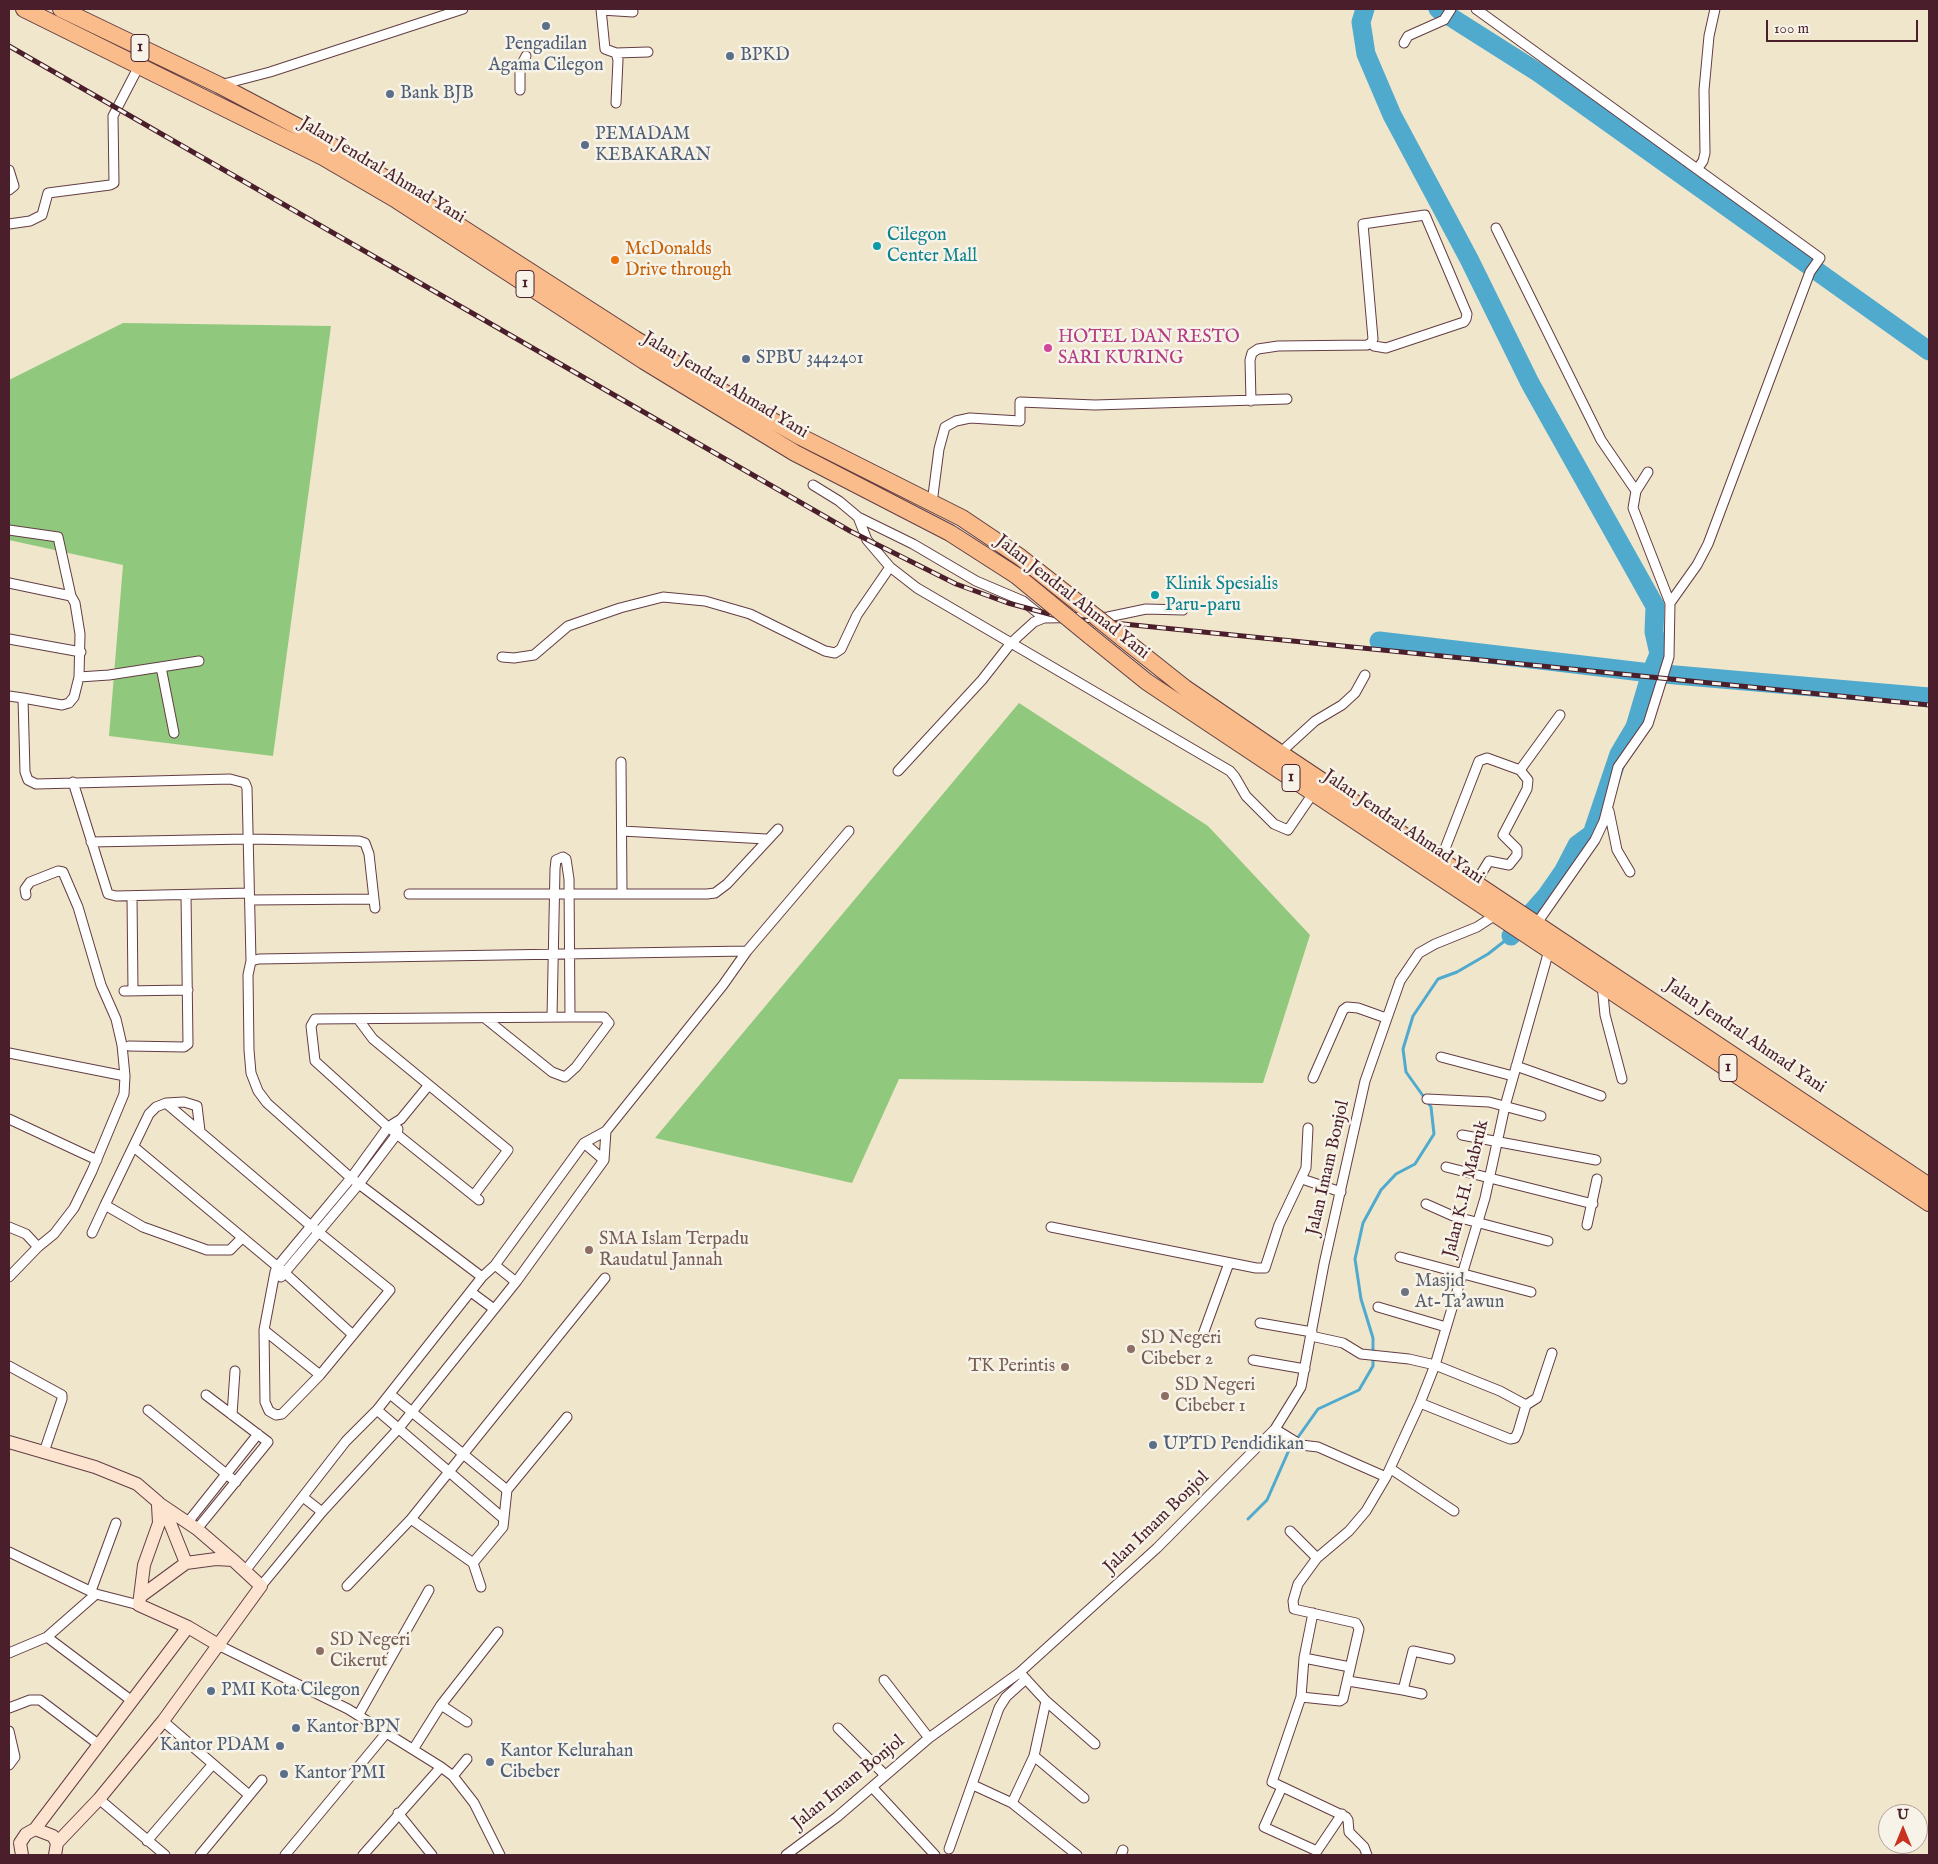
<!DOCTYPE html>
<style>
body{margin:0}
#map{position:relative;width:1938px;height:1864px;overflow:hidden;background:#f0e6cc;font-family:"IM FELL English",serif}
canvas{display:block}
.frame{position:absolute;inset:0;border:10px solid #4a1f2b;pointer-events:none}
.north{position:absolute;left:1878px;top:1804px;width:50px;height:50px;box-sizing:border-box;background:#f7f3e8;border:1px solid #b29e9c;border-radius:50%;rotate:0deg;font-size:14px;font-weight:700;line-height:20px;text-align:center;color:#4a1f2b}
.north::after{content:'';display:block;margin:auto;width:18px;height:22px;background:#c8321e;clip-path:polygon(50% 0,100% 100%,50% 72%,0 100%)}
.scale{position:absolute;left:1766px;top:20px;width:152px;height:22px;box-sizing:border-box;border:2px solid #4a1f2b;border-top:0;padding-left:6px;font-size:15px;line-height:18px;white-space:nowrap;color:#4a1f2b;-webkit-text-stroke:4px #f7f3e8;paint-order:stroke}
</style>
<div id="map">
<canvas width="1938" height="1864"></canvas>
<div class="frame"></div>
<div class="north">U</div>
<div class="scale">100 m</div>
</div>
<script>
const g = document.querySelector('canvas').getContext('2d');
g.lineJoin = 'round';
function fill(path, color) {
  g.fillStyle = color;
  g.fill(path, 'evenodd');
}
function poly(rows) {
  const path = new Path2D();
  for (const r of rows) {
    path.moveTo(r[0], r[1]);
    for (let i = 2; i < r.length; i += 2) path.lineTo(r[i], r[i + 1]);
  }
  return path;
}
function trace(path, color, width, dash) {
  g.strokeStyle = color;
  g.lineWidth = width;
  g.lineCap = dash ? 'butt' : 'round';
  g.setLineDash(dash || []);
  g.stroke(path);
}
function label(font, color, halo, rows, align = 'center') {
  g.font = font + ' "IM FELL English",serif';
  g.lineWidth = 5;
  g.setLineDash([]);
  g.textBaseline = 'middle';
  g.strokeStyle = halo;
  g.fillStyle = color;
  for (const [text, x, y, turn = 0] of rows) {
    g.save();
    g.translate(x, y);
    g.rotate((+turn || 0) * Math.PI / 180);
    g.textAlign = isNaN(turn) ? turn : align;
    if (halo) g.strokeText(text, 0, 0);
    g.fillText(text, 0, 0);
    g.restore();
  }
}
const green = poly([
 [123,323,331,326,273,756,109,736,123,565,9,540,9,380],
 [1019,703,1208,826,1310,935,1263,1083,899,1079,852,1183,655,1138]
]);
const stream = poly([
 [1248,1519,1267,1500,1289,1450,1318,1409,1359,1390,1373,1366,1373,1338,1361,1299,1355,1259,1363,1223,1381,1190,1396,1174,1415,1164,1434,1134,1431,1107,1406,1072,1403,1049,1413,1016,1438,979,1457,972,1488,954,1511,936]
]);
const river = poly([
 [1365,9,1361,22,1366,54,1392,115,1469,259,1530,383,1655,606,1654,632,1659,654,1651,673,1635,727,1619,754,1592,834,1577,845,1563,872,1547,895,1511,936],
 [1438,9,1539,73,1929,351],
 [1379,641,1659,674],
 [1664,674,1929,697]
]);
const street = poly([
 [601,9,605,49,616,53,618,60,616,103],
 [1476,9,1820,258,1810,272,1708,544,1697,565,1670,603,1669,657,1648,724,1618,767,1604,821,1595,840,1537,923],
 [601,10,633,12],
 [1404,43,1408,36,1444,20,1451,9],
 [616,53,648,52],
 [220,85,270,72,463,9],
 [520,90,520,68,526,56],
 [1698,168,1703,161,1705,153,1704,90,1709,36,1715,9],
 [9,170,14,186,9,190],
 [9,224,30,221,42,215,48,193,110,185,114,183,113,116,140,64],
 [1496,228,1601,440,1636,491],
 [1251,401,1250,360,1252,353,1258,349,1278,346,1367,345,1371,343,1373,339,1363,224,1425,215,1467,314,1466,319,1464,322,1386,348,1374,346,1371,343],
 [1648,472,1636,491,1633,508,1670,603],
 [813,485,839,501,858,517,913,544,976,581,1023,601,1044,618],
 [932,503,939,449,945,427,956,421,970,418,1020,421,1020,402,1095,405,1287,399],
 [858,517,867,540,890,567,917,588,1230,771,1235,777,1246,796,1274,824,1288,830,1314,792],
 [9,530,58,537,71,596],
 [9,583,71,596,75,603,80,634,79,677,74,697,69,703,62,705,23,698],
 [9,639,81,652],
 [502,657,514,658,534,655,568,626,620,608,663,597,705,601,750,614,825,651,835,653,841,649,857,615,890,567],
 [161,667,174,733],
 [79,677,109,675,199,661],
 [9,696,23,698,25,772,28,780,36,784,230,779,245,783,247,788,251,961],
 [1280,753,1315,721,1342,705,1355,693,1365,675],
 [621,762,622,893],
 [898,771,982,680,1011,643,1034,622,1044,618,1108,617,1146,609,1183,610],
 [73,782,108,894,116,896,249,893],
 [1609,811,1617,850,1630,872],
 [622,831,766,839],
 [91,842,248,839,359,841,365,843,369,854,375,908],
 [1441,859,1479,761,1487,758,1520,770,1560,715],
 [1476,882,1489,861,1509,865,1517,855,1517,849,1503,835,1527,789,1528,780,1520,770],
 [409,894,707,894,715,893,727,884,778,829],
 [132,896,133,991],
 [250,900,374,899],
 [747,951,849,831],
 [1602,984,1605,1015,1622,1079],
 [124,991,188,990],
 [552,1017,555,869,556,860,563,857,566,859,569,879,570,1017],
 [358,1019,373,1039,508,1150,474,1195],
 [129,1046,184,1047,188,1044,186,895],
 [9,1053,125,1076],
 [1441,1057,1513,1076],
 [1516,1066,1601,1096],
 [1313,1078,1343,1010,1347,1007,1358,1008,1386,1018],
 [1427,1099,1489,1102,1541,1116],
 [166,1103,184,1102,197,1106,200,1131],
 [9,1119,97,1160],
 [1462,1135,1596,1160],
 [584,1143,604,1160],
 [134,1147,285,1273,353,1335],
 [1446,1167,1593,1204],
 [1302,1179,1341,1192],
 [479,1200,388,1127,315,1061,311,1026,315,1019,570,1017,604,1017,609,1023,576,1067,565,1077,552,1072,486,1019],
 [1426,1204,1453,1216,1548,1241],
 [1587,1225,1597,1179],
 [9,1227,26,1234,38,1247],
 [1051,1227,1256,1268,1265,1268,1279,1225,1306,1168,1308,1128],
 [92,1233,105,1205],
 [242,1238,230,1250,207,1250,143,1227,105,1205,149,1114,156,1107,166,1103,311,1226,390,1290,320,1375,282,1414,276,1415,269,1411,265,1402,264,1330,275,1272,277,1267,311,1226,351,1178,388,1127,401,1119,428,1086],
 [1400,1257,1531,1292],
 [495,1265,516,1282],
 [9,1277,38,1247,54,1234,74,1208,92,1171,124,1094,125,1076,122,1045,116,1019,101,985,78,907,63,872,58,871,30,882,25,889,26,895],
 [281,1277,359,1184,397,1134,398,1129],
 [471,1292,494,1309],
 [1378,1307,1446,1327],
 [1260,1323,1312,1332],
 [264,1330,320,1375],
 [1311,1336,1343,1343,1361,1354,1409,1359,1435,1365,1500,1391,1526,1405,1518,1432,1515,1438,1510,1439,1420,1403],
 [1202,1337,1229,1263],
 [1253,1360,1305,1369],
 [9,1366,62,1395,62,1399,44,1452],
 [390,1394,507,1490],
 [1526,1405,1537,1398,1552,1353],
 [148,1410,236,1482],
 [377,1410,504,1519],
 [232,1415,235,1371],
 [1275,1429,1301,1445,1318,1447,1386,1477],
 [1391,1469,1454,1511],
 [303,1497,322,1512],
 [411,1519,473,1563],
 [188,1522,258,1434],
 [197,1529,268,1442,206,1395],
 [1290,1531,1317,1558,1349,1531,1366,1511,1386,1477,1420,1403,1435,1365,1485,1198,1505,1106,1550,947],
 [9,1552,96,1594,139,1605],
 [245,1571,346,1441,377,1410,482,1277,495,1265,584,1143,606,1131,723,985,747,951,259,959,251,961,248,975,249,1050,251,1073,258,1091,267,1103,351,1178,482,1277],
 [261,1586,322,1512,399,1428,516,1282,604,1160,606,1131],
 [347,1586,411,1519,605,1278],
 [481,1587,473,1563,503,1527,507,1490,567,1417],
 [91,1591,116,1523],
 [1313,1613,1304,1658,1301,1697,1272,1782,1346,1817,1348,1820,1349,1832,1364,1847,1367,1855],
 [47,1637,132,1701],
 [220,1646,348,1709,441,1767,453,1776,474,1803,500,1855],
 [9,1653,47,1637,96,1594],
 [1304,1658,1350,1667],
 [1023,1676,1046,1701,1095,1744],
 [884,1680,929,1738],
 [1348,1681,1403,1690,1413,1651,1450,1659],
 [1403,1690,1422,1694],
 [1301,1697,1340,1701,1343,1699,1359,1629,1356,1623,1294,1609,1293,1601,1298,1584,1317,1558],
 [441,1705,467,1722],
 [9,1708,30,1700,40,1700,98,1744],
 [359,1714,429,1590],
 [163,1721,249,1795],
 [838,1728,885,1775],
 [9,1731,15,1757,9,1765],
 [414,1748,441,1705,498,1632],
 [1034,1756,1084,1798],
 [453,1776,467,1759],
 [973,1785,1012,1803,1034,1756,1046,1701],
 [872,1787,935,1855],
 [1282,1787,1264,1827,1317,1851,1342,1814],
 [99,1799,165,1855],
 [1012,1803,1077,1855],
 [398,1813,432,1855],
 [147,1841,213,1764],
 [949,1849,999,1708,1006,1697,1026,1679],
 [200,1855,262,1780],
 [285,1855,388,1731],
 [363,1855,441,1767],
 [786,1855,837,1817,929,1738,1019,1673,1157,1548,1275,1429,1301,1387,1324,1264,1365,1081,1400,981,1419,953,1435,944,1477,927,1497,914],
 [1121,1855,1123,1850]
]);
const secondary = poly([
 [9,1442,95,1467,137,1484,158,1502,170,1523,186,1563],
 [160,1504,197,1529,233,1560],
 [158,1505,159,1523,144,1565,139,1605,188,1627,220,1646],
 [35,1829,188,1627],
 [57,1843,99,1799,163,1721,261,1586,233,1560,216,1559,186,1563,141,1596],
 [22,1855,20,1843,26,1834,35,1829,53,1836,57,1843,55,1855]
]);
const highway = poly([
 [24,9,323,157,395,199,644,361,795,453,950,533,1017,576],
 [61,9,219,85,310,133,388,180,635,339,745,405,799,436,962,518,1020,557,1096,617],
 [1090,636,1147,682,1929,1203],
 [1122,638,1185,688,1280,753,1929,1186]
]);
const rail = poly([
 [9,46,850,531,956,584,1008,603,1064,618,1929,705]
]);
const highwayBridge = poly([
 [1017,576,1090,636],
 [1096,617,1122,638]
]);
const markers = [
 [546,26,5,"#5c6f8a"],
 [730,56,5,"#5c6f8a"],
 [390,94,5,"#5c6f8a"],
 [585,145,5,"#5c6f8a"],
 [877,246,5,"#0f9aa8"],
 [615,260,5,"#e8710a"],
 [1048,348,5,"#d1479c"],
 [746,359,5,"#5c6f8a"],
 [1155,595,5,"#0f9aa8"],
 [589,1250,5,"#8d6e63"],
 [1405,1292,5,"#6b7280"],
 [1131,1349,5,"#8d6e63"],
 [1065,1367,5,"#8d6e63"],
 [1165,1396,5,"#8d6e63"],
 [1153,1445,5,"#5c6f8a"],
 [320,1651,5,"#8d6e63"],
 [211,1691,5,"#5c6f8a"],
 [296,1728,5,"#5c6f8a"],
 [280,1746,5,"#5c6f8a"],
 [490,1762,5,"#5c6f8a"],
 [284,1774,5,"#5c6f8a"]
];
const shields = [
 [140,48,18],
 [525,284,18],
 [1291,778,18],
 [1728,1068,18]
];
const shieldNames = [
 ["1",140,48],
 ["1",525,284],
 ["1",1291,778],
 ["1",1728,1068]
];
const serviceNames = [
 ["Pengadilan",546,45,"center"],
 ["Agama Cilegon",546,66,"center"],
 ["BPKD",740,56],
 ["Bank BJB",400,94],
 ["PEMADAM",595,135],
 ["KEBAKARAN",595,156],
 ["SPBU 3442401",756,359],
 ["UPTD Pendidikan",1163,1445],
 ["PMI Kota Cilegon",221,1691],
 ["Kantor BPN",306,1728],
 ["Kantor PDAM",270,1746,"right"],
 ["Kantor Kelurahan",500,1752],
 ["Cibeber",500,1773],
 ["Kantor PMI",294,1774]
];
const streetNames = [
 ["Jalan Jendral Ahmad Yani",382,171,31],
 ["Jalan Jendral Ahmad Yani",725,386,31],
 ["Jalan Jendral Ahmad Yani",1072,598,38],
 ["Jalan Jendral Ahmad Yani",1403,828,34],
 ["Jalan Jendral Ahmad Yani",1745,1037,34],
 ["Jalan Imam Bonjol",1329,1168,-77],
 ["Jalan K.H. Mabruk",1467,1189,-76],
 ["Jalan Imam Bonjol",1157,1523,-44],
 ["Jalan Imam Bonjol",849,1783,-39]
];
const cultureNames = [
 ["Cilegon",887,236],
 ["Center Mall",887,257],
 ["Klinik Spesialis",1165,585],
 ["Paru-paru",1165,606]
];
const foodNames = [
 ["McDonalds",625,250],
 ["Drive through",625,271]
];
const hotelNames = [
 ["HOTEL DAN RESTO",1058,338],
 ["SARI KURING",1058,359]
];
const educationNames = [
 ["SMA Islam Terpadu",599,1240],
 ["Raudatul Jannah",599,1261],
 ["SD Negeri",1141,1339],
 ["Cibeber 2",1141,1360],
 ["TK Perintis",1055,1367,"right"],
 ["SD Negeri",1175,1386],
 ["Cibeber 1",1175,1407],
 ["SD Negeri",330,1641],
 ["Cikerut",330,1662]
];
const worshipNames = [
 ["Masjid",1415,1282],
 ["At-Ta'awun",1415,1303]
];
fill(green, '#90c97d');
trace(stream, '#50aace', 3);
trace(river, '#50aace', 19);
trace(street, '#633d43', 11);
trace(secondary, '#633d43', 14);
trace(highway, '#633d43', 18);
trace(street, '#fff', 9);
trace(secondary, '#fde4d0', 12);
trace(highway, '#f9bc8a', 16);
trace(rail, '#4a1f2b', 5);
trace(rail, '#f7f3e8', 3, [9]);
trace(highwayBridge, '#633d43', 18, []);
trace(highwayBridge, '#f9bc8a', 16);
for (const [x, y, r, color] of markers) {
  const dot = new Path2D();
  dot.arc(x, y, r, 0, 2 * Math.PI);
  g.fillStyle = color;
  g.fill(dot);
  trace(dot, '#f7f3e8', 2);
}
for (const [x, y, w] of shields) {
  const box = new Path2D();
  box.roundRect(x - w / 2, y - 13.5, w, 27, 4);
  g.fillStyle = '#f7f3e8';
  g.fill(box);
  trace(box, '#4a1f2b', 1);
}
label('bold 16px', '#4a1f2b', null, shieldNames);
label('18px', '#4e5e75', '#f7f3e8', serviceNames, 'left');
label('18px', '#4a1f2b', '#f7f3e8', streetNames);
label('18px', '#0d838f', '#f7f3e8', cultureNames, 'left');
label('18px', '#c56008', '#f7f3e8', foodNames, 'left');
label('18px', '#b23c85', '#f7f3e8', hotelNames, 'left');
label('18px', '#785e54', '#f7f3e8', educationNames, 'left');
label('18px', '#5b616d', '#f7f3e8', worshipNames, 'left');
</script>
